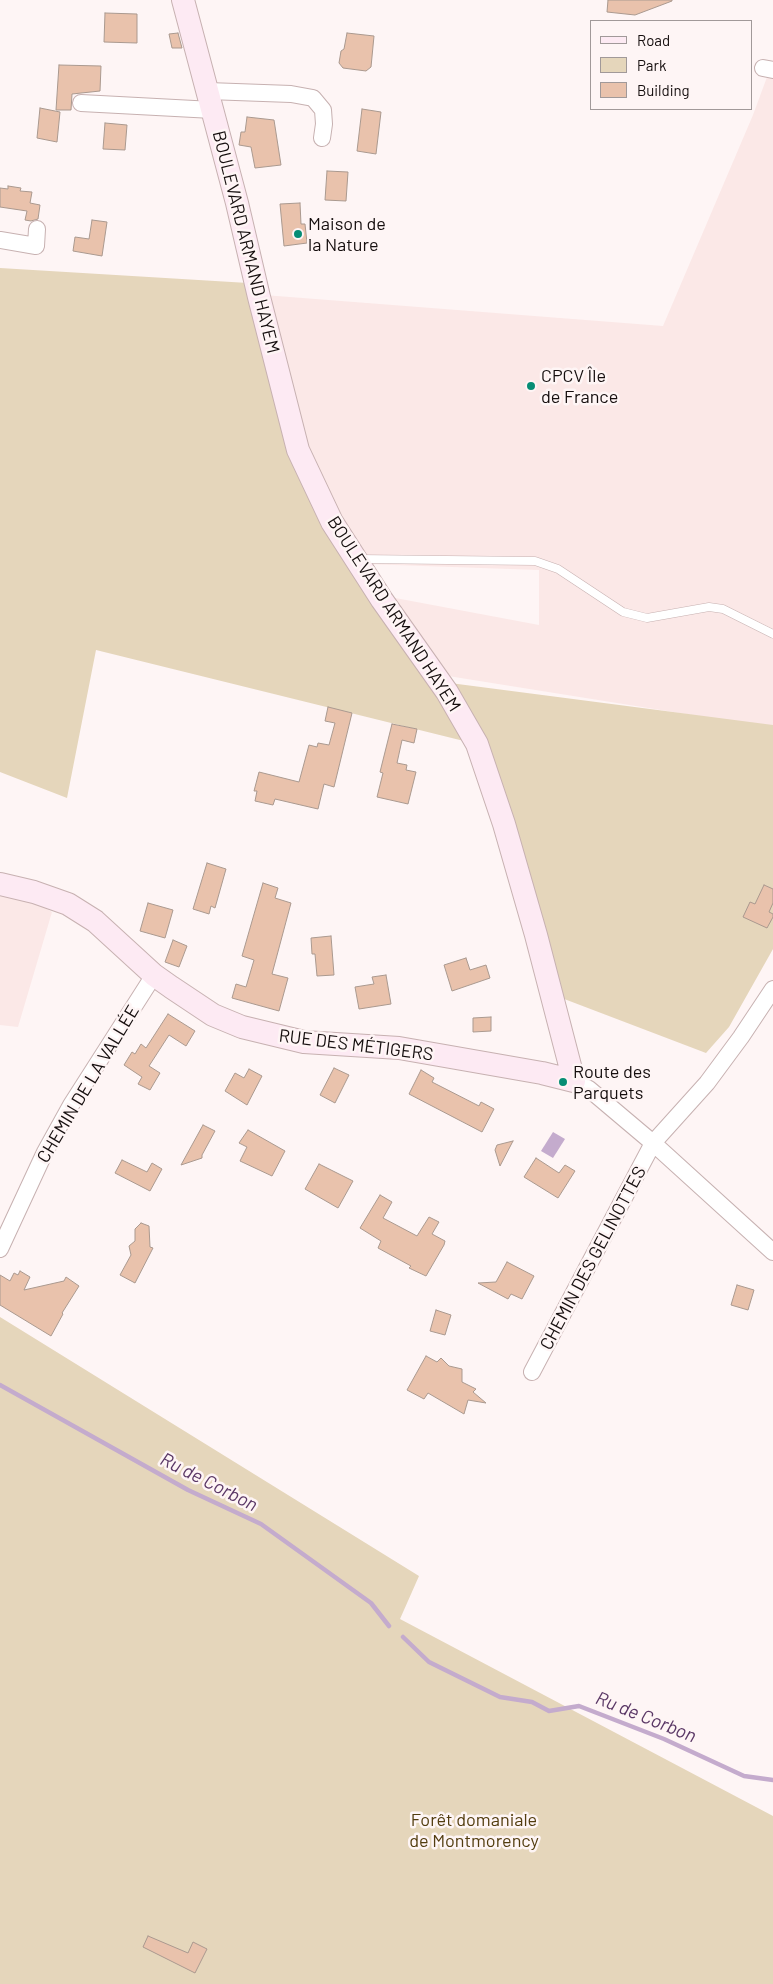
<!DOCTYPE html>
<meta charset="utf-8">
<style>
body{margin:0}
#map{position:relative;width:773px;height:1984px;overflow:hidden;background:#fef5f5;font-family:Barlow,sans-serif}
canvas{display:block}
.legend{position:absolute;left:590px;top:20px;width:162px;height:90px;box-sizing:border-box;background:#fef5f5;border:1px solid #a19999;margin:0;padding:6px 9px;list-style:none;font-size:15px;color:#150e0e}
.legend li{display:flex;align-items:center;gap:10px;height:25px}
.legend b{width:25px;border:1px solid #a19999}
</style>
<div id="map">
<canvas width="773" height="1984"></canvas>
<ul class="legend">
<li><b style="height:6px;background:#fdeaf3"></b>Road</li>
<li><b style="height:14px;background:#e5d6bb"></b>Park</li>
<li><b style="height:14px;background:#e9c2ac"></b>Building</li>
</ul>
</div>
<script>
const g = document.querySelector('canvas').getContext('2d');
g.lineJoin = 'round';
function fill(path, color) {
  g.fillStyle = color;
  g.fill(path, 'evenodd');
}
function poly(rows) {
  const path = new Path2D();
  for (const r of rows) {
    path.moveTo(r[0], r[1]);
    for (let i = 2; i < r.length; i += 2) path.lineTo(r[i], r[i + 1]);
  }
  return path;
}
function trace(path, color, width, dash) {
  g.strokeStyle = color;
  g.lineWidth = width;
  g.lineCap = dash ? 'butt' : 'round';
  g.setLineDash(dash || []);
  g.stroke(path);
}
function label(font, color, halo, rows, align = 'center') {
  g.font = font + ' Barlow,sans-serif';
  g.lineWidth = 5;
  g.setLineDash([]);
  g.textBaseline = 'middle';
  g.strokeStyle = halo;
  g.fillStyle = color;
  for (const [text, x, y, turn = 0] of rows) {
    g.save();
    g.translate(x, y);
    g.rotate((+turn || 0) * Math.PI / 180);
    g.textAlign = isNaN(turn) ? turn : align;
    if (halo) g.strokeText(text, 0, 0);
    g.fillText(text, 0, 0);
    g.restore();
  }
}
const built = poly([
 [763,68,773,70,773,728,442,675,390,597,539,625,539,570,365,564,305,447,264,295,663,326,753,115,767,77],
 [0,891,39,904,52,912,18,1027,0,1025]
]);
const green = poly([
 [0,268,248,283,295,454,472,743,96,650,67,798,0,772],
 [450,683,773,725,773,949,729,1027,706,1053,559,997],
 [0,1317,419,1576,400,1619,773,1816,773,1984,0,1984]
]);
const water = poly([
 [553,1132,565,1139,553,1158,541,1151]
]);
const stream = poly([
 [0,1385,188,1490,261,1524,371,1603,389,1626],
 [403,1637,429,1662,500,1697,532,1702,549,1711,579,1706,664,1739,744,1776,773,1780]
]);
const building = poly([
 [608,0,672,0,672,1,635,15,607,12,608,0],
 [105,13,137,14,137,43,104,42,105,13],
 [178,33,182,48,172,48,169,34,178,33],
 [347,33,374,36,371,67,366,71,343,68,339,63,341,51,344,49,347,33],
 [59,65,101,66,100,91,72,94,71,110,56,110,59,65],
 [40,108,60,112,57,142,37,138,40,108],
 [362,109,381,112,376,154,357,151,362,109],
 [247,117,274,120,281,165,255,168,251,147,239,145,241,132,245,132,247,117],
 [105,123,127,125,125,150,103,149,105,123],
 [327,171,348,172,346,201,325,200,327,171],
 [8,186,21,188,20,191,32,192,30,203,40,205,38,219,31,221,25,220,27,211,0,207,0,188,8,189,8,186],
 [300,203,301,224,305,224,307,243,284,246,280,204,300,203],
 [92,220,107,222,102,256,73,251,75,237,89,239,92,220],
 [328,707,352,713,334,787,324,784,318,809,275,799,273,805,255,801,257,791,254,791,259,772,299,782,309,745,317,747,318,743,329,745,335,723,325,721,328,707],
 [392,724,417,729,414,743,402,740,397,763,407,765,406,770,416,772,408,804,377,797,383,773,380,772,392,724],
 [207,863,226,869,215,908,211,906,209,914,193,909,207,863],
 [263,883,278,888,275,898,291,903,272,974,288,978,279,1011,232,998,236,984,246,987,254,960,242,956,263,883],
 [764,885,773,889,773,903,769,912,773,914,773,917,767,928,743,917,750,902,755,904,764,885],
 [148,903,173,910,165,938,140,931,148,903],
 [331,936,334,975,317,976,315,954,312,954,311,938,331,936],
 [173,940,187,946,179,967,165,962,173,940],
 [466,958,470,970,486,965,490,978,452,991,444,965,466,958],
 [386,975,391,1004,359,1009,355,987,374,984,372,977,386,975],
 [168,1014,195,1031,186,1046,169,1035,149,1066,160,1073,150,1090,138,1084,142,1077,124,1065,132,1052,135,1054,141,1044,146,1048,168,1014],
 [491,1017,491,1031,473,1032,473,1018,491,1017],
 [334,1068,349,1075,335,1103,320,1095,334,1068],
 [249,1069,262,1076,247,1105,225,1091,235,1073,244,1078,249,1069],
 [421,1070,434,1078,432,1082,479,1106,481,1102,494,1109,482,1132,409,1094,421,1070],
 [203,1125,215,1131,202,1155,202,1158,181,1165,203,1125],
 [248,1130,285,1151,272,1176,240,1161,247,1147,239,1143,248,1130],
 [513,1141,500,1166,495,1150,497,1145,513,1141],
 [536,1158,559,1173,565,1165,575,1171,558,1198,524,1177,536,1158],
 [122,1160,147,1172,152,1163,162,1169,150,1191,115,1173,122,1160],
 [319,1164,353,1181,338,1208,305,1189,319,1164],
 [380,1195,392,1202,383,1218,417,1236,429,1217,439,1222,432,1234,445,1241,444,1245,426,1276,409,1268,411,1266,378,1248,381,1241,360,1228,380,1195],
 [141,1223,149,1226,150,1247,153,1248,135,1283,120,1275,131,1255,129,1246,135,1241,135,1229,141,1223],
 [507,1262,534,1276,522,1299,511,1294,508,1299,478,1283,496,1282,507,1262],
 [20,1271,30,1277,24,1290,64,1281,66,1277,79,1286,62,1313,63,1314,51,1336,0,1305,0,1275,10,1281,14,1273,18,1275,20,1271],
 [737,1285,754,1290,748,1310,731,1305,737,1285],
 [436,1310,451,1315,445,1335,430,1331,436,1310],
 [426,1356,437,1362,441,1358,449,1366,462,1369,462,1382,476,1389,473,1392,486,1403,468,1400,464,1414,428,1393,424,1399,407,1390,426,1356],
 [148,1936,188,1953,193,1942,207,1949,195,1973,143,1947,148,1936]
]);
const service = poly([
 [359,559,535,561,558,569,623,612,647,618,709,607,723,609,773,634]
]);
const minor = poly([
 [763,68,773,70],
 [208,91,291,94,313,98,323,110,324,124,322,138],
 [81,103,213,110],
 [0,240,36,246,37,229],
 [574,1081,589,1089,653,1143,773,1252],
 [0,1249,45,1152,71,1105,154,975],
 [532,1372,653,1143,707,1083,741,1037,773,989]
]);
const secondary = poly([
 [0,884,34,892,68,904,95,921,154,975,171,987,213,1015,242,1027,304,1042,399,1048,542,1073,574,1081,536,935,504,824,477,744,447,692,382,600,332,522,298,450,259,297,237,203,183,0]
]);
const markers = [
 [298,234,5,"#068d75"],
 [531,386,5,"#068d75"],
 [563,1082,5,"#068d75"]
];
const poiNames = [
 ["Maison de",308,224],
 ["la Nature",308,245],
 ["CPCV Île",541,376],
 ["de France",541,397],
 ["Route des",573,1072],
 ["Parquets",573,1093]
];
const streetNames = [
 ["BOULEVARD ARMAND HAYEM",246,242,76],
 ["BOULEVARD ARMAND HAYEM",394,614,57],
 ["RUE DES MÉTIGERS",356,1045,7],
 ["CHEMIN DE LA VALLÉE",88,1084,-59],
 ["CHEMIN DES GELINOTTES",593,1258,-62]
];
const parkNames = [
 ["Forêt domaniale",474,1820],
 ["de Montmorency",474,1841]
];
const waterNames = [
 ["Ru de Corbon",209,1482,27],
 ["Ru de Corbon",646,1717,22]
];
fill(built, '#fbe8e7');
fill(green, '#e5d6bb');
fill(water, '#c4abcd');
trace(stream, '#c4abcd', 4.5);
fill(building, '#e9c2ac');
trace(building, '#aa998f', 1);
trace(service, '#c7b1b1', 9);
trace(minor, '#c7b1b1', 18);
trace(secondary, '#c7b1b1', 24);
trace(service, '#fff', 8);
trace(minor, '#fff', 16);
trace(secondary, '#fdeaf3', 22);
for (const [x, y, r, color] of markers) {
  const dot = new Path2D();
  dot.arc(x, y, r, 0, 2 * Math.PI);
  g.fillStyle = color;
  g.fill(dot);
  trace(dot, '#fef5f5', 2);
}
label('18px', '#150e0e', '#fef5f5', poiNames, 'left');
label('18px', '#150e0e', '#fef5f5', streetNames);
label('18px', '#523c0e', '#fef5f5', parkNames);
label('italic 19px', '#5b3866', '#fef5f5', waterNames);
</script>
